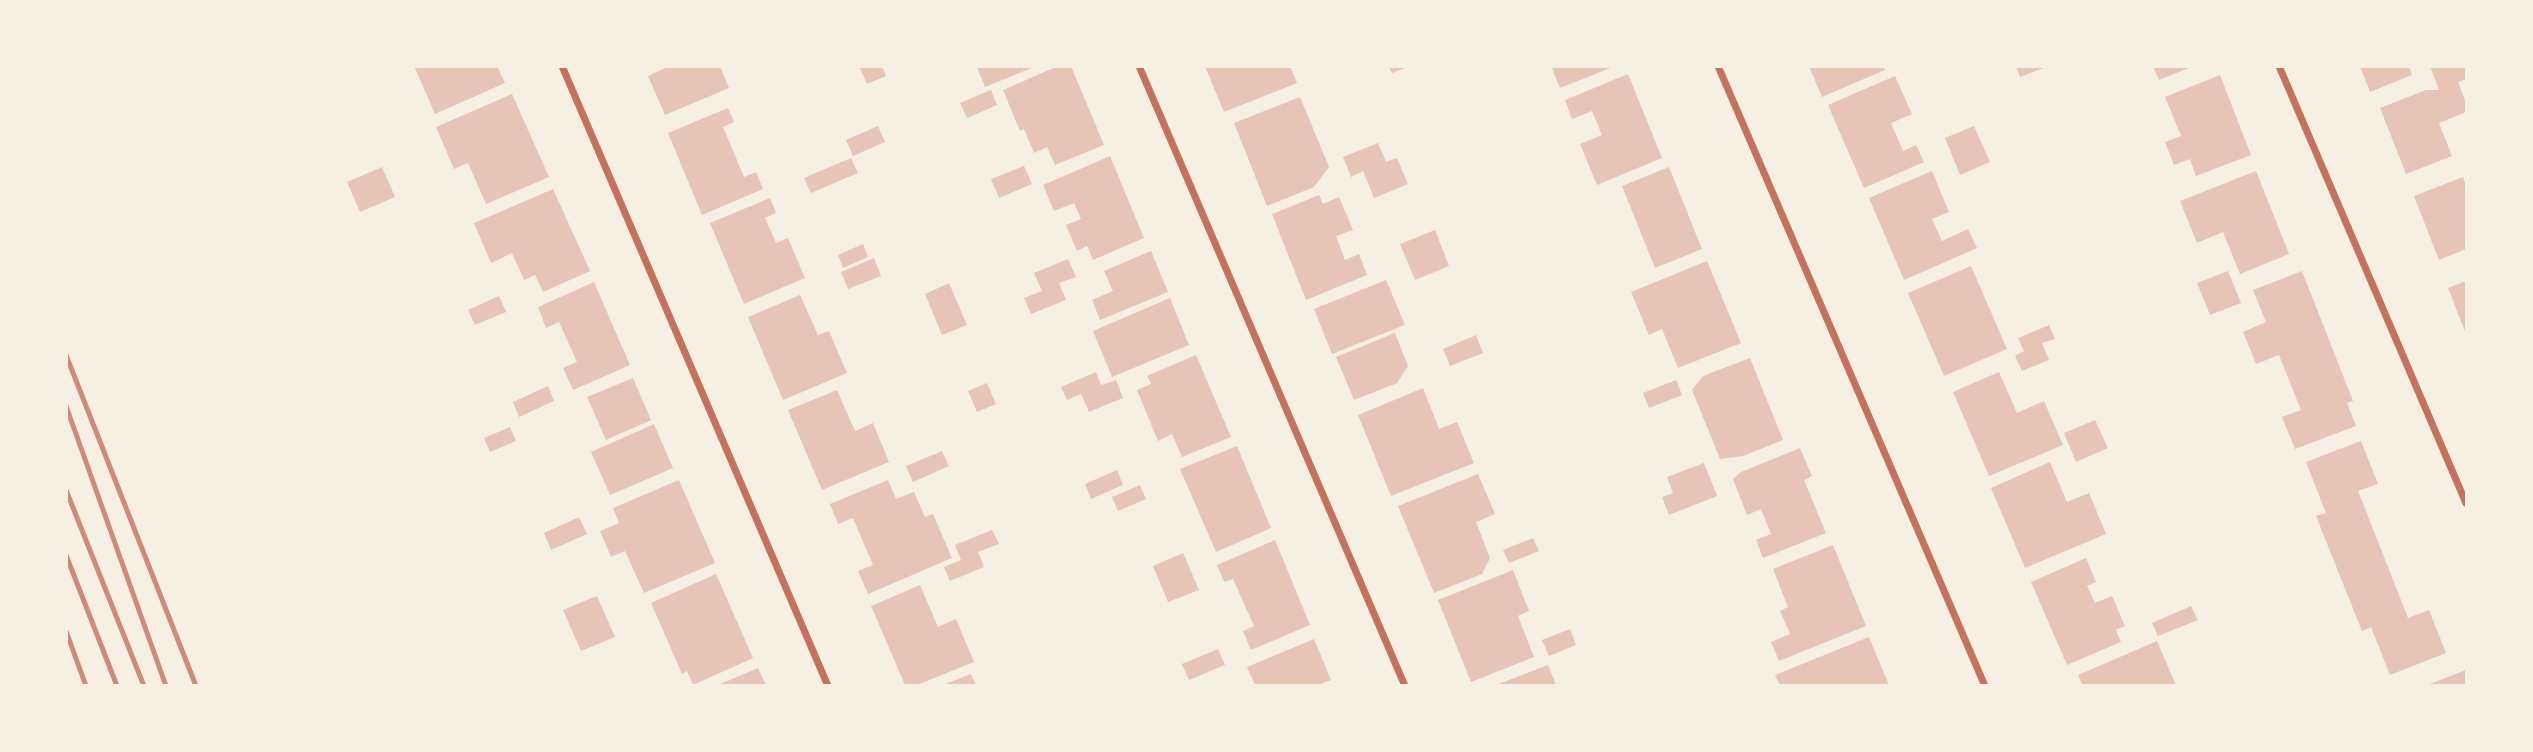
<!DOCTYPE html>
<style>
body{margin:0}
#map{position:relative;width:2533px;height:752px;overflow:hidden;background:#f6efe4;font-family:"Work Sans",sans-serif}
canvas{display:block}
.frame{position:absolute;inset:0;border:68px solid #f6efe4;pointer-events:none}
</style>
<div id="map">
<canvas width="2533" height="752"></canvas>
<div class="frame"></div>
</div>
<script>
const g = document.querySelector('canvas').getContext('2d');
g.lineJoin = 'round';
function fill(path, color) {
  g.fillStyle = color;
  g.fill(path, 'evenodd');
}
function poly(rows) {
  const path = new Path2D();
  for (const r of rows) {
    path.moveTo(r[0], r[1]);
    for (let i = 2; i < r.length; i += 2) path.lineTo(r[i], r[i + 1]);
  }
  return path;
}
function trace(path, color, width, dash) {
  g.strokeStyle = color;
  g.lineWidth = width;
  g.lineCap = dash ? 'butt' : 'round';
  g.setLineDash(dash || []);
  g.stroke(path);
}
const building = poly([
 [414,66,497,66,505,83,435,114],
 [670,66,720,66,729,88,665,115,648,76],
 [859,66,882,66,886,76,867,84],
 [1058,66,1071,66,1104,145,1055,165,1047,147,1034,153,1024,129,1020,131,1003,90],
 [1205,66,1290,66,1297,83,1224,112],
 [1389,66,1407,66,1407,67,1392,73],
 [1551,66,1613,66,1613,67,1560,88],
 [1809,66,1883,66,1885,70,1822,97],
 [2016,66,2046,66,2046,67,2020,77],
 [2153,66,2191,66,2191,67,2159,80],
 [2360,66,2409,66,2412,75,2370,92],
 [2430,66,2466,66,2466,79,2458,82,2466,103,2466,112,2439,123,2452,156,2406,174,2380,108,2426,90,2439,90],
 [977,67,1034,67,985,87],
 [1628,74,1662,158,1597,185,1580,144,1602,135,1592,111,1572,119,1565,100],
 [2220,75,2251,155,2196,176,2190,159,2174,165,2165,142,2181,136,2165,97],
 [1895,76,1912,114,1891,123,1903,151,1916,145,1924,162,1864,188,1828,105],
 [991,90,997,105,967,118,960,103],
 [512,94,549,177,486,204,468,163,454,169,436,127],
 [1300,97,1329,167,1314,187,1267,206,1234,123],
 [728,108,734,122,723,127,744,177,756,172,763,189,702,215,668,133],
 [878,126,885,142,853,156,846,140],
 [1974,126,1990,162,1960,175,1945,138],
 [1378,143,1386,162,1397,158,1408,184,1374,198,1363,171,1351,177,1343,157],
 [1110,156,1144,238,1093,260,1087,246,1077,251,1066,225,1081,219,1074,203,1054,211,1043,185],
 [851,158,858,173,811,193,804,178],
 [1024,166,1032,184,999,198,991,179],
 [382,167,395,197,360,212,347,182],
 [1669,167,1702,249,1655,268,1622,186],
 [1932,171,1949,212,1932,219,1942,241,1968,229,1977,248,1904,280,1869,198],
 [2256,171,2289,254,2240,274,2223,232,2197,243,2180,201],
 [2463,177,2466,186,2466,249,2439,260,2414,196],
 [553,189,590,271,543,292,535,275,524,280,512,253,491,263,474,223],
 [1319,195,1323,204,1339,197,1353,230,1336,236,1345,260,1359,254,1367,275,1306,300,1272,214],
 [770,198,776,213,765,218,776,243,788,238,805,278,744,304,710,223],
 [1435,230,1449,266,1415,280,1400,244],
 [863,244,868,257,843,268,838,255],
 [1151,251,1168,292,1100,320,1092,300,1113,291,1104,271],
 [874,258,881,276,848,289,841,272],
 [1068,259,1076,277,1059,283,1066,300,1031,314,1024,298,1042,291,1034,273],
 [1707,261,1741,343,1678,368,1662,329,1649,335,1631,292],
 [1971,266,2007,349,1944,376,1908,293],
 [2228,271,2241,303,2210,315,2197,283],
 [2302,271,2353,401,2347,403,2356,426,2295,449,2282,417,2301,410,2279,355,2256,364,2243,332,2266,322,2253,290],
 [1386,280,1405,325,1332,354,1314,309],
 [2466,281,2466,334,2448,288],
 [594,282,630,365,573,390,563,368,577,362,559,322,546,328,538,307],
 [949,283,967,325,942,335,925,294],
 [800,295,818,335,829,331,847,373,783,400,748,317],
 [499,296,506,312,475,325,468,310],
 [1170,298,1189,345,1112,377,1093,331],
 [2049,325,2055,339,2042,343,2049,360,2022,371,2015,356,2024,351,2018,338],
 [1395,333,1408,366,1397,383,1354,400,1336,357],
 [1476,335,1483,353,1450,366,1443,349],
 [1196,355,1231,437,1182,457,1172,434,1158,441,1137,390,1151,384,1147,376],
 [1750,358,1783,440,1743,456,1720,459,1692,390,1703,376],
 [1096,372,1101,385,1116,380,1123,398,1089,412,1081,394,1067,400,1061,387],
 [1999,372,2017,413,2044,401,2063,445,1989,476,1953,392],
 [633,378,651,420,606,440,587,397],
 [1676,380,1682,395,1649,408,1643,393],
 [987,383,996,404,977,412,968,391],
 [548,386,554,401,519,417,513,402],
 [1423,388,1439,429,1457,422,1474,463,1391,496,1358,415],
 [837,390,855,431,873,423,889,462,822,490,788,410],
 [2095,420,2108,448,2076,462,2064,433],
 [654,424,673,468,610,495,591,452],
 [510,427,516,441,490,452,484,438],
 [2361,441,2378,484,2358,491,2408,618,2429,610,2446,653,2390,675,2371,627,2362,631,2316,516,2326,513,2306,462],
 [1237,446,1271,528,1216,552,1180,469],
 [1800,448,1812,476,1804,480,1826,533,1763,558,1756,540,1771,534,1761,509,1747,515,1733,479,1741,472],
 [942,451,949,466,913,482,906,466],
 [2050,462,2067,502,2089,493,2106,534,2025,568,1991,488],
 [1704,463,1717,496,1669,515,1662,497,1673,493,1667,477],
 [1117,470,1123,485,1091,499,1085,484],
 [1478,474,1495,514,1476,522,1490,558,1482,574,1434,593,1398,506],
 [679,480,715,563,644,593,625,551,611,557,600,531,619,523,613,508],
 [888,480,896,499,914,492,925,517,933,514,952,558,868,594,858,571,873,565,853,518,838,524,830,504],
 [1140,485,1146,499,1118,511,1112,497],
 [579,517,587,534,551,550,544,533],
 [992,530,999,544,978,552,984,567,950,581,944,567,961,560,955,545],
 [1533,538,1539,551,1509,563,1503,550],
 [1275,540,1310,625,1251,650,1243,631,1254,626,1233,579,1224,582,1217,565],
 [1833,545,1866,626,1779,661,1771,642,1790,634,1780,611,1788,607,1773,569],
 [1183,553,1199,590,1168,602,1153,566],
 [2086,558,2096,582,2087,586,2095,603,2112,596,2125,626,2116,630,2121,642,2067,665,2031,582],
 [1513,570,1529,611,1518,616,1534,657,1471,682,1438,600],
 [716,574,753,658,693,685,687,671,682,674,651,603],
 [920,585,938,627,956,619,974,662,917,685,905,685,871,606],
 [597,596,615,637,581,651,563,610],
 [2191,606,2198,620,2158,636,2152,623],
 [1570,629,1576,645,1549,656,1542,640],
 [1869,637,1889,685,1780,685,1775,675],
 [1314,639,1331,680,1318,685,1255,685,1247,667],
 [2157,641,2176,685,2082,685,2078,675],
 [1218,649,1225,665,1189,680,1182,664],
 [1548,665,1556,685,1496,685],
 [758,668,766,685,718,685],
 [2466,670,2466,685,2427,685],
 [971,674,976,685,943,685]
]);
const minor = poly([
 [562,66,828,686],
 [1139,66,1405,686],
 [1718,66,1985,686],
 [2279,66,2466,503]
]);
const rail = poly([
 [66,355,196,686],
 [66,406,166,686],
 [66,490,144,686],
 [66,555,117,686],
 [66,631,86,686]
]);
fill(building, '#e6c5b7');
trace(minor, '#c5725c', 7);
trace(rail, '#cf8b77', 5);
</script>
